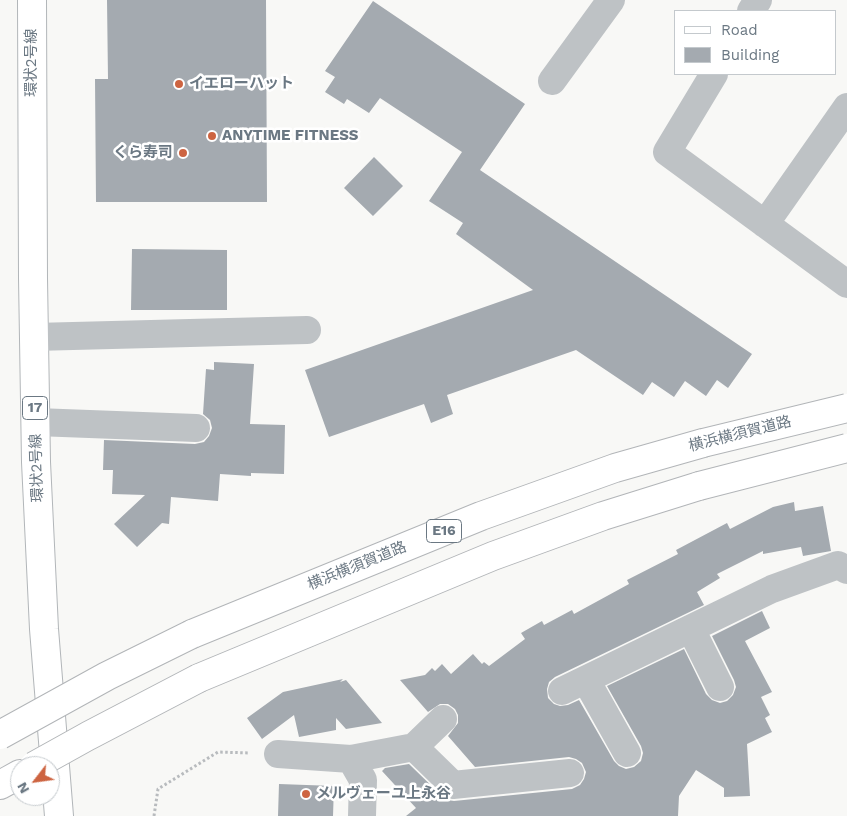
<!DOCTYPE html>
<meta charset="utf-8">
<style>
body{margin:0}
#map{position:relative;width:847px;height:816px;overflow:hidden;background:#f8f8f6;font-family:"Work Sans",sans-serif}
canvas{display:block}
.legend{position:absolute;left:674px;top:10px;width:162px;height:65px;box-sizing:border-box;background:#fff;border:1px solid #c4c9cd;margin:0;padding:6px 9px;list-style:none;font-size:15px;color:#6b7883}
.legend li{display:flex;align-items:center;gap:10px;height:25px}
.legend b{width:25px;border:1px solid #c4c9cd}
.north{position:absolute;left:10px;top:756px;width:50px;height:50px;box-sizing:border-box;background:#fff;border:1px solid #c4c9cd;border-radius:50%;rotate:240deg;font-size:14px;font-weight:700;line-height:20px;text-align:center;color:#6b7883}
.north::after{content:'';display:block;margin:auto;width:18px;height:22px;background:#cd6441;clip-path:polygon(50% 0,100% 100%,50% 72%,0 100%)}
</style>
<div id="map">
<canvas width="847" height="816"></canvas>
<ul class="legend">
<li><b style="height:6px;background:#fff"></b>Road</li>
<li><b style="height:14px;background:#a4aab0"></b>Building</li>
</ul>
<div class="north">N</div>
</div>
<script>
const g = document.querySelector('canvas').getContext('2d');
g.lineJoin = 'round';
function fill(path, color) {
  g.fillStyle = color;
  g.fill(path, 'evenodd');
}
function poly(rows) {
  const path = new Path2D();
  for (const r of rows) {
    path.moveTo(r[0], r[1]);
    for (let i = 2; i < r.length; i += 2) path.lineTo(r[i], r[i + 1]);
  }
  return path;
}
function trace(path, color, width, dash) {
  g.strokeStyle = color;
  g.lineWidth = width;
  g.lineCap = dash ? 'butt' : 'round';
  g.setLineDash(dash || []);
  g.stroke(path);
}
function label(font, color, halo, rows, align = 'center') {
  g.font = font + ' "Work Sans","Noto Sans JP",sans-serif';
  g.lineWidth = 5;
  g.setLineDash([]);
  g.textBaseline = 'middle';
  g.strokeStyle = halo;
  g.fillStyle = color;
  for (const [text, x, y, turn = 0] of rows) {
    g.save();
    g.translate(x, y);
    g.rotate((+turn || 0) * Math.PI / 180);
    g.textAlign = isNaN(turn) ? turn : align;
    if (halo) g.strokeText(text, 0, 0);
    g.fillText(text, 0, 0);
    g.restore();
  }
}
const building = poly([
 [107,0,266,0,267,202,96,202,95,79,108,79],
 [373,1,525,104,480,170,752,354,728,388,717,380,706,396,685,381,674,397,652,382,643,395,576,350,447,395,453,414,431,423,424,404,329,437,305,370,533,290,456,234,463,223,429,201,462,152,380,98,369,113,347,99,344,104,325,92,335,77,325,71],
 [374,157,403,186,373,216,344,188],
 [132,249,227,250,227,310,131,310],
 [214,362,254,364,250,424,285,425,284,474,251,473,251,476,220,474,218,501,171,497,169,524,162,523,137,547,114,524,145,495,112,494,113,470,103,470,104,440,195,444,204,442,209,436,212,428,210,420,203,414,206,369,214,370],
 [794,502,795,511,823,506,831,551,803,556,801,547,763,554,763,551,717,574,720,578,697,592,704,605,555,677,549,682,547,689,548,698,554,704,560,706,568,705,579,700,614,761,619,766,626,769,634,767,641,761,643,753,641,746,607,686,684,649,706,694,712,700,720,703,727,701,733,695,736,687,734,680,712,636,762,611,770,628,745,641,772,692,761,697,770,715,765,718,772,732,747,744,750,796,724,797,724,788,696,770,679,796,678,816,406,816,416,808,382,771,385,768,409,764,442,796,447,800,454,801,572,789,580,785,584,779,586,772,582,763,576,759,569,757,475,767,448,736,458,723,458,715,455,709,448,704,440,704,428,712,400,680,425,675,432,668,435,671,442,664,451,674,473,654,482,664,484,662,489,666,525,639,521,633,542,621,544,625,572,610,574,614,629,584,627,580,678,554,676,550,727,523,730,529,773,507],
 [343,679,340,682,346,680,382,723,346,729,336,718,336,730,299,737,294,715,262,739,247,718,283,692],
 [279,784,334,786,333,816,278,816]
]);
const path = poly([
 [154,816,158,789,218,752,250,753]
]);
const minor = poly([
 [751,11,758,0],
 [714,74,667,152,847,284],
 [552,81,611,0],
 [765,224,847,107],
 [34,337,307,330],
 [36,422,196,428],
 [691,629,720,687],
 [586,680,627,753],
 [562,691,772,589,838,565,847,570],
 [414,747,453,785,570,773],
 [278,754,351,759,363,780,362,816],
 [351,759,414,747,443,719]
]);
const major = poly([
 [32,0,33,278,36,462,44,629,59,816]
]);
const highway = poly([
 [192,634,481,516,615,468,703,443],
 [199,678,493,556,603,516,699,486],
 [0,785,20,774]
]);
const highwayBridge = poly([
 [703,443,847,408],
 [699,486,847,448],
 [0,735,107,676,192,634],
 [34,766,88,736,199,678]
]);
const markers = [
 [179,84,5,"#cd6441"],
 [212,136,5,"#cd6441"],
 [183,153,5,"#cd6441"],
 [306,794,5,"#cd6441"]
];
const shields = [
 [35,408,25],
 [444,531,35]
];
const shieldNames = [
 ["17",35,408],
 ["E16",444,531]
];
const streetNames = [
 ["環状2号線",32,63,-90],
 ["横浜横須賀道路",740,434,-14],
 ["環状2号線",37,468,-92],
 ["横浜横須賀道路",357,566,-22]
];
const poiNames = [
 ["イエローハット",189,84],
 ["ANYTIME FITNESS",222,136],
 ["くら寿司",173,153,"right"],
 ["メルヴェーユ上永谷",316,794]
];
fill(building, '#a4aab0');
trace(major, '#b2b6b9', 30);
trace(highway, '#b2b5b8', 30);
trace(path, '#b8bbbe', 3, [2.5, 2.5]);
trace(minor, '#bec2c5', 28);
trace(major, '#fff', 28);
trace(highway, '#fff', 28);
trace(highwayBridge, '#b2b5b8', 30, []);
trace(highwayBridge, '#fff', 28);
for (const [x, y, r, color] of markers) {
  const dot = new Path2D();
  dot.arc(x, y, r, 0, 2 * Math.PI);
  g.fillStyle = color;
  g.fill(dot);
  trace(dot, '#fff', 2);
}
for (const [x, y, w] of shields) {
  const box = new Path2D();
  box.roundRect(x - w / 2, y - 11.5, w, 23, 4);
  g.fillStyle = '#fff';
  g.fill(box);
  trace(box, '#6b7883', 1);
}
label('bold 14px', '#6b7883', null, shieldNames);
label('15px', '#6b7883', '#fff', streetNames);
label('bold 15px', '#6b7883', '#fff', poiNames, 'left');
</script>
